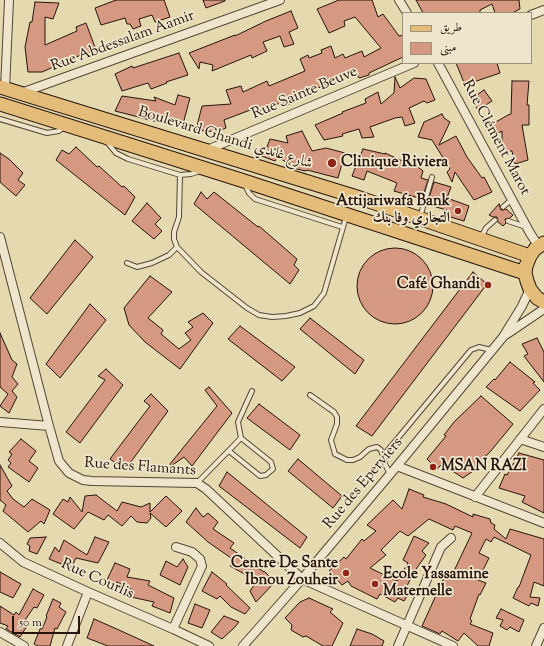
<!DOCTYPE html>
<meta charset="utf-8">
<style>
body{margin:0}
#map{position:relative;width:544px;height:646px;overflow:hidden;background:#e5d9b0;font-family:"Sorts Mill Goudy",Amiri,serif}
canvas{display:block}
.legend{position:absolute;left:402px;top:12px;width:130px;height:52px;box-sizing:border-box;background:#eee6cc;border:1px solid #9e927f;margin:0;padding:5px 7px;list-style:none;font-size:12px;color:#27130b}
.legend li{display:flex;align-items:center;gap:8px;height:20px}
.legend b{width:20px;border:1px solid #9e927f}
.scale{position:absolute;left:12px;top:616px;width:68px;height:18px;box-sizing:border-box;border:2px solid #27130b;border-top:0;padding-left:5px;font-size:12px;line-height:14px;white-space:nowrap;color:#27130b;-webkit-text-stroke:3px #eee6cc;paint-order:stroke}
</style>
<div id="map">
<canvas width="544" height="646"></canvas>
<ul class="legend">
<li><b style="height:5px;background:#e2bc78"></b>طريق</li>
<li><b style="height:11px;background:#d59981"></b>مبنى</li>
</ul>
<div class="scale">50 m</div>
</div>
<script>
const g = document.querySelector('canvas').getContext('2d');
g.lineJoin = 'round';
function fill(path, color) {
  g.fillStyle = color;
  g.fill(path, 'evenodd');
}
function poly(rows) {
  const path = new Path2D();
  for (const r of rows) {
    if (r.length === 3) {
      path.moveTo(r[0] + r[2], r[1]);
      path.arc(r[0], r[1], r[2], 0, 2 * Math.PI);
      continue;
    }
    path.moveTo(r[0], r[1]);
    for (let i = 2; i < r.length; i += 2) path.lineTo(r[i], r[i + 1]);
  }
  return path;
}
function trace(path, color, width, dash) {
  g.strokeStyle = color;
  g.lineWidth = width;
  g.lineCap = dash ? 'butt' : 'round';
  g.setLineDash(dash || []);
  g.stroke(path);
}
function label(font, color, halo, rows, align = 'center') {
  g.font = font + ' "Sorts Mill Goudy",Amiri,serif';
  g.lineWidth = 3.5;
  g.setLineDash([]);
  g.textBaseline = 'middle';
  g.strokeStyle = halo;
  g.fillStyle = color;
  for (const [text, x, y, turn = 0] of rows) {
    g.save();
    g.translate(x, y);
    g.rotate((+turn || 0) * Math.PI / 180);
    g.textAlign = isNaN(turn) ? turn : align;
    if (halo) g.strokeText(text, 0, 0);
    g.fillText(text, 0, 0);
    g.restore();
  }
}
const building = poly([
 [116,0,164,0,170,17,155,22,152,15,139,19,141,26,133,29,130,24,127,24,125,18,101,25,95,8,116,0],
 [203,0,225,0,225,1,206,8,203,0],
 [339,0,372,0,378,17,383,14,399,36,403,35,403,57,369,73,369,75,359,78,356,73,297,96,299,100,285,106,283,102,259,111,258,107,224,120,226,128,216,132,196,130,202,106,231,104,226,90,241,86,243,92,267,81,269,86,305,71,300,59,308,55,309,58,322,53,321,50,331,46,335,58,343,54,345,58,362,51,364,57,381,48,355,17,344,21,345,26,329,33,317,9,339,0],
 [416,0,519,0,520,9,512,13,495,13,492,4,480,10,480,13,423,13,416,0],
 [35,2,59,3,53,19,45,17,45,45,77,31,76,27,86,23,96,50,83,55,83,54,42,72,28,72,25,47,30,22,32,22,35,2],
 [291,11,298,28,289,32,294,44,284,47,280,36,263,42,267,51,252,58,251,55,212,71,213,65,200,62,199,69,189,53,235,35,235,36,266,21,291,11],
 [179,53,188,75,166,82,167,83,151,89,148,83,122,91,115,74,132,66,133,68,179,53],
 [456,63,497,63,500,73,465,85,456,63],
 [395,77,400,88,414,78,426,79,435,100,427,103,424,101,409,108,415,123,405,126,402,117,395,118,370,127,374,137,362,138,359,129,342,134,343,136,324,140,315,125,343,113,342,112,366,103,365,99,378,92,381,104,394,93,395,77],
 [512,81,529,81,527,105,529,105,529,125,522,125,528,160,515,164,512,151,502,152,502,131,493,136,487,127,508,115,511,114,512,81],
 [484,90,492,101,478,110,471,99,484,90],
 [178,95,190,98,183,124,159,117,158,122,115,111,122,96,156,101,154,97,175,105,178,95],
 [442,114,444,118,450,122,439,145,456,136,467,157,482,178,484,177,492,192,474,200,455,172,452,182,447,172,450,169,432,140,418,137,424,122,442,114],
 [302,131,312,151,326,148,345,153,338,178,307,170,306,171,292,168,292,166,278,157,275,161,256,154,261,147,267,147,270,139,288,143,286,136,302,131],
 [76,147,97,167,99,166,122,187,124,186,135,197,125,215,56,160,62,150,69,154,76,147],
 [363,149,385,154,385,153,409,164,410,161,423,171,421,178,428,180,422,199,394,191,397,183,367,171,364,180,352,176,363,149],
 [0,153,9,159,23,173,18,180,25,185,16,196,0,182,0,153],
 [434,182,451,187,447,198,469,206,464,221,447,216,449,211,427,204,434,182],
 [201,192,207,199,214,192,258,227,259,226,297,259,294,265,299,270,290,284,194,204,201,192],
 [147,203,161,218,155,224,162,231,154,239,132,221,147,203],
 [499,204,501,210,503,210,506,209,513,215,510,218,505,219,506,223,503,226,498,222,497,217,493,217,489,215,499,204],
 [75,240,93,257,47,314,30,298,75,240],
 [395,286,38],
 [473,272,487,284,372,436,356,426,473,272],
 [150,276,172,292,148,318,163,330,161,334,179,349,191,340,185,333,193,327,188,322,203,313,213,323,180,369,145,342,129,325,124,308,150,276],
 [90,304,106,320,60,378,46,364,90,304],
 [310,318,364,360,355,374,300,329,310,318],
 [240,326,295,367,282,381,228,339,240,326],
 [0,333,12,360,17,364,12,377,18,384,12,391,17,397,9,413,0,406,8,394,0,387,0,333],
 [537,338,544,352,544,382,524,356,528,354,522,344,537,338],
 [510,362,535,382,533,383,540,390,520,411,486,387,494,379,495,380,510,362],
 [106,369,123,385,80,443,66,432,105,380,98,376,106,369],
 [209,387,232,413,192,466,184,457,171,466,170,464,217,406,205,390,209,387],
 [151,394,168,411,125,470,110,459,150,406,144,401,151,394],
 [481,396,513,424,490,452,474,467,476,469,463,478,442,464,437,469,427,459,446,436,444,435,454,422,481,396],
 [259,404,300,435,290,450,247,418,259,404],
 [21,439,36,451,29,461,38,468,29,482,8,467,11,463,8,460,12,454,9,452,21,439],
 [519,453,544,460,544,513,522,502,525,496,499,488,505,474,507,475,519,453],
 [298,459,342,496,333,508,288,471,298,459],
 [0,465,12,486,7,491,13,499,24,507,32,499,50,510,44,524,41,521,28,532,3,511,6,505,0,500,0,465],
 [227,472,307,537,300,548,219,486,227,472],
 [409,489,424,495,423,497,446,504,473,517,473,514,490,519,491,523,495,525,494,529,506,539,510,529,544,539,544,586,534,582,530,597,540,598,538,606,531,603,529,606,513,598,518,587,519,587,531,555,494,537,491,542,486,539,479,553,489,558,478,580,486,583,480,595,479,594,470,619,472,621,470,624,493,633,489,646,478,646,464,633,458,641,442,631,440,634,422,626,447,571,453,573,472,533,455,526,453,530,429,519,408,536,400,531,381,550,386,555,370,568,397,581,408,563,403,560,414,536,429,543,422,551,426,555,414,572,407,586,412,588,404,601,398,598,395,602,380,594,377,599,351,586,348,581,342,585,329,571,344,557,346,559,362,539,364,541,376,531,367,525,393,500,402,509,409,489],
 [96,495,117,511,122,502,141,507,150,503,150,512,166,496,182,511,166,527,150,513,151,518,147,523,137,522,131,516,122,526,108,515,104,520,88,512,74,529,53,514,63,499,68,502,70,497,82,512,85,496,96,495],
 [196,508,203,517,208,513,218,522,213,529,234,543,230,548,264,572,264,571,275,582,256,602,250,591,257,581,230,566,234,560,208,542,186,522,196,508],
 [46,537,37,554,29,551,30,546,27,544,30,538,46,537],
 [95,537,109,542,98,563,76,558,71,568,49,559,55,547,59,552,64,540,87,555,95,537],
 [183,559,188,567,180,585,160,575,166,561,177,567,183,559],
 [115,563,130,569,127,577,150,581,148,585,174,598,170,613,152,606,154,602,131,597,133,590,117,582,114,587,106,582,115,563],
 [0,572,21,584,13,598,0,592,0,572],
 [212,572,227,584,226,585,250,608,245,614,231,607,220,596,217,599,202,591,212,572],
 [33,589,44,595,37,608,34,607,25,620,29,623,20,637,6,629,8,626,0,623,0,606,14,615,16,612,19,615,33,589],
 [309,598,333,609,330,612,343,623,332,646,323,646,306,636,303,637,291,630,292,625,285,618,300,602,309,598],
 [53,599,61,603,59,607,66,612,57,629,55,628,50,646,38,646,34,644,40,629,42,629,47,617,46,616,53,599],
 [195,604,210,610,202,628,188,623,195,604],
 [501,609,524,620,519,632,510,627,507,630,500,626,503,620,496,618,501,609],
 [224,616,239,622,234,628,222,639,211,632,224,616],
 [94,619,119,630,154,646,108,646,87,638,94,619],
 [357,629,372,634,384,641,382,646,350,646,357,629]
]);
const service = poly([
 [0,119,47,133,59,131,64,127],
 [107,142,116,153,128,159,180,175,191,174,200,171],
 [180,175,179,217,174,232,174,239,177,247,201,272,247,308,259,315,272,317,286,316,300,313,314,306,324,293,346,217],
 [245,185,249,193,255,199,342,227],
 [503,207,511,200],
 [420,217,432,177],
 [508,221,526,227],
 [481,238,486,228,495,220],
 [127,263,137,267,152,263,169,255,177,247],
 [310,395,334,412,337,417,337,424,331,440,335,454,347,460,353,460,360,457,369,449,377,447,381,450,383,456],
 [241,438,238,422,252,391],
 [390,474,385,464,383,456,471,350,479,347,491,350],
 [197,483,241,438,271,462,273,469,266,475,260,476,229,451]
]);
const minor = poly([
 [399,0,407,13],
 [531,15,544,10],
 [438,63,530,233,539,247],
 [5,89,9,0],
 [21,93,280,0],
 [207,150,414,63],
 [0,237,49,426,59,461,69,473,83,480,92,481,197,483,206,489,302,579,453,646],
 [507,334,544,309],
 [0,422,49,426],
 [520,439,544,447],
 [397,466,544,523],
 [475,497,544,409],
 [0,543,23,562,88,592,173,629,209,646],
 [173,629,202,566,200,559,192,552,176,547],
 [0,632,24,646],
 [67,646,88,592],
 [243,646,302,579,397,466,503,337,522,306,530,289],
 [398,646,441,547,451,538],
 [536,646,544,628]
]);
const primary = poly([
 [0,87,360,198,530,256],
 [0,104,244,181,525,273],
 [544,243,535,249,530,256,526,266,525,273,527,281,530,289,537,298,544,302]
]);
const markers = [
 [332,163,5,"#8f2418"],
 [458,211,4,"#8f2418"],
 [488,285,4,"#8f2418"],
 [433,467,4,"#8f2418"],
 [346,573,4,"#8f2418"],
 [375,584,4,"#8f2418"]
];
const streetNames = [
 ["Rue Abdessalam Aamir",123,42,-20],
 ["Rue Sainte Beuve",305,94,-23],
 ["Rue Clément Marot",495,138,62],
 ["Boulevard Ghandi شارع غاندي",225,139,17],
 ["Rue des Flamants",140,468,4],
 ["Rue des Eperviers",364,484,-50],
 ["Rue Courlis",97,580,24]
];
const poiNames = [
 ["Clinique Riviera",341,163],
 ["Attijariwafa Bank",450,202,"right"],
 ["التجاري وفا بنك",450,219,"right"],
 ["Café Ghandi",480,285,"right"],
 ["MSAN RAZI",441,467],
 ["Centre De Sante",338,564,"right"],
 ["Ibnou Zouheir",338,581,"right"],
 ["Ecole Yassamine",383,575],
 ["Maternelle",383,592]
];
fill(building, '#d59981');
trace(building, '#27130b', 1);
trace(service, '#564434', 6);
trace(minor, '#564434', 10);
trace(primary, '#27130b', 15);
trace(service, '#eee6cc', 4);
trace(minor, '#eee6cc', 8);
trace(primary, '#e2bc78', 13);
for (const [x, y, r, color] of markers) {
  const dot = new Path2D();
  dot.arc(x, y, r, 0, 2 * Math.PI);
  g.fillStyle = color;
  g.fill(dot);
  trace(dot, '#eee6cc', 1.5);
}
label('15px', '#27130b', '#eee6cc', streetNames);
label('bold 15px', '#27130b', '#eee6cc', poiNames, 'left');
</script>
